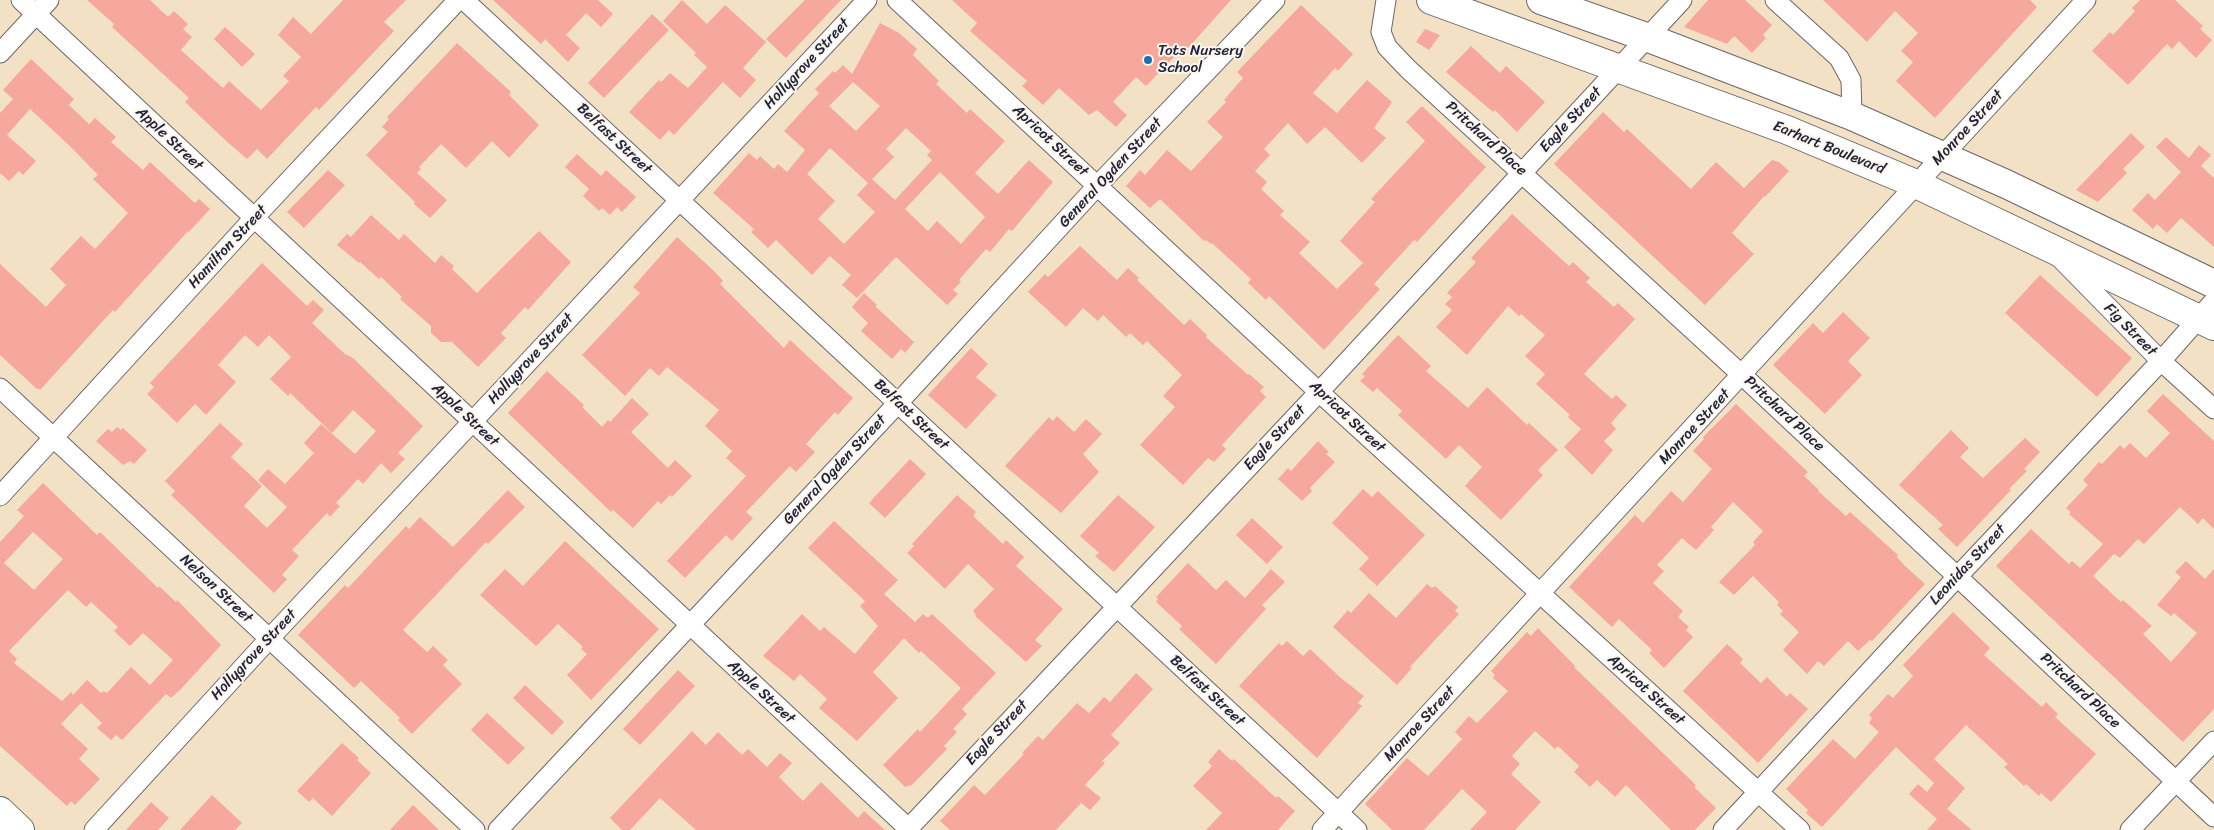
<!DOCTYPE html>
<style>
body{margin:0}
canvas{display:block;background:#f2e1c4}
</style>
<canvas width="2214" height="830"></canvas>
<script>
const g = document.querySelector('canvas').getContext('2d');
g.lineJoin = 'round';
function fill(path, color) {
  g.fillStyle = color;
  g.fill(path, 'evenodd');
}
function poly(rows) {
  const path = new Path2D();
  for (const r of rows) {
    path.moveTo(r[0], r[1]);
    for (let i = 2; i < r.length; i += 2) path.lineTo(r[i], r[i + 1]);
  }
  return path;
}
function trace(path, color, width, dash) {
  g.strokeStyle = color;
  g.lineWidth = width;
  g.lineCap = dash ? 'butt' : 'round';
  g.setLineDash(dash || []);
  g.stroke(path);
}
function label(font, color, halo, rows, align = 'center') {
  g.font = font + ' Sriracha,sans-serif';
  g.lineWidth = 4;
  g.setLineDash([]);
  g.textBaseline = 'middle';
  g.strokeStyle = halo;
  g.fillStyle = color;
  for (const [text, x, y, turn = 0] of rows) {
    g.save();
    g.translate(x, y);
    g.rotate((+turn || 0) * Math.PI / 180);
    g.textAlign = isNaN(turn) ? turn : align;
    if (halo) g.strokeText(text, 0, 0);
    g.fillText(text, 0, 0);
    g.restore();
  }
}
const building = poly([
 [87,0,150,0,168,17,174,11,188,24,183,29,192,37,181,50,223,88,229,81,261,110,289,81,283,76,301,57,278,35,293,17,311,34,343,0,406,0,384,22,394,31,319,110,316,107,267,159,257,149,247,159,224,139,185,102,189,98,112,27,114,24],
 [493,0,598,0,613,14,601,27,586,13,566,35,580,48,568,62,545,39,541,44],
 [682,0,707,24,725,5,766,42,743,68,756,80,740,98,723,82,674,135,669,130,660,140,629,112,659,80,661,82,670,73,688,88,707,67,694,55,696,53,663,21],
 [805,0,841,0,786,58,766,39],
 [952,0,1231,0,1180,57,1177,54,1146,86,1136,77,1113,102,1127,115,1116,127,1097,110,1089,115,1059,88,1043,105,1022,86,1027,81,970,31,977,23],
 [1708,0,1745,0,1772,25,1763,35,1766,38,1752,53,1734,36,1727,44,1684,27],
 [1823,0,2030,0,2037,7,1935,118,1896,81,1913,62,1901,51,1918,33,1895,11,1867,42],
 [2140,0,2175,0,2203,26,2200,29,2212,40,2196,58,2179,41,2172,49,2167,44,2128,85,2092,51,2110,32,2113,35,2135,11,2132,8],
 [1301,5,1353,54,1338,71,1335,68,1313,93,1337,113,1367,80,1392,102,1374,128,1386,138,1362,163,1325,127,1307,144,1288,123,1264,149,1270,155,1255,171,1267,182,1261,189,1284,211,1280,215,1310,242,1299,253,1337,289,1363,263,1340,241,1375,202,1371,199,1425,141,1406,122,1422,106,1486,167,1417,242,1414,240,1374,284,1380,289,1324,350,1269,296,1266,300,1248,283,1251,279,1212,243,1211,244,1206,240,1204,241,1160,199,1150,208,1126,186,1140,170,1145,175,1167,150,1191,171,1223,137,1207,122,1226,102,1224,100,1243,78,1237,72],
 [652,14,669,30,604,98,588,83],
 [880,23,899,33,917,49,913,55,939,81,936,84,967,113,970,109,1005,141,975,173,998,194,1029,160,1053,182,1012,231,1009,229,990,252,986,249,959,280,961,282,953,290,958,294,947,305,896,257,857,298,842,285,851,275,830,256,812,275,776,240,768,248,751,232,754,229,713,193,749,153,757,160,760,156,774,169,778,164,787,172,805,150,784,131,819,93,815,89,833,71,835,73,843,65,852,74],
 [853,82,880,106,856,131,829,106],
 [906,128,931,151,927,155,932,160,895,200,872,179,894,157,886,149],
 [830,148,868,183,857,195,875,212,844,244,818,219,835,201,807,174],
 [940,172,985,217,961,244,937,221,928,231,905,209],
 [225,27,255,54,242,67,214,39],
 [1425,29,1440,35,1429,50,1416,42],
 [457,43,511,92,509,95,539,125,509,158,492,141,466,168,441,144,419,167,421,169,417,173,447,200,430,218,414,204,415,202,366,155,388,132,382,127,389,119,387,117],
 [1471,46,1500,73,1506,66,1545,102,1517,132,1495,110,1493,112,1446,72],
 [31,59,74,99,69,105,89,124,95,118,116,137,111,142,143,170,150,162,195,203,199,199,210,209,189,232,188,231,115,312,113,310,40,390,38,388,37,389,0,355,0,264,46,307,66,285,50,269,81,236,95,249,128,213,93,179,98,175,73,149,30,109,7,135,36,161,23,175,19,171,9,181,0,173,0,113,13,99,3,90],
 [1603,112,1624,132,1627,129,1691,189,1716,162,1744,188,1772,160,1779,162,1789,171,1765,197,1764,196,1732,233,1754,254,1705,305,1554,164],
 [2131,133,2145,147,2123,169,2127,173,2098,202,2076,190],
 [2166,137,2189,158,2199,145,2211,155,2201,166,2214,178,2214,247,2181,218,2167,233,2157,224,2153,229,2132,210,2148,193,2155,200,2181,172,2156,147],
 [577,154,601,176,606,170,636,197,622,212,617,207,610,215,602,208,599,211,583,196,589,189,565,167],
 [328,170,345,185,304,228,287,212],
 [1512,214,1569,266,1573,262,1590,278,1586,282,1614,307,1618,303,1635,319,1584,374,1612,399,1616,395,1627,405,1611,423,1616,429,1604,441,1613,450,1592,475,1564,447,1581,429,1568,417,1570,415,1536,384,1545,374,1525,356,1545,335,1521,314,1519,316,1508,306,1467,355,1436,327,1452,310,1445,304,1452,297,1447,293,1476,262,1471,258],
 [371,215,399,240,404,234,435,263,441,255,454,266,452,269,477,293,539,231,571,262,528,310,525,307,501,333,506,338,478,367,452,342,441,342,431,333,431,326,400,299,402,297,381,277,379,279,360,262,359,263,337,245,347,234,351,237],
 [677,237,715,272,723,281,720,284,784,348,790,340,853,398,838,415,835,412,806,444,815,452,796,472,790,466,746,512,753,518,732,541,726,535,685,578,667,561,746,476,726,458,732,451,705,426,719,410,667,367,659,376,650,368,625,396,582,355,640,293,633,287],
 [1080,246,1117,280,1128,268,1139,278,1137,280,1184,325,1190,319,1207,335,1206,337,1248,375,1249,374,1264,387,1260,391,1266,397,1222,445,1226,449,1214,462,1208,458,1183,485,1140,445,1175,407,1163,396,1182,375,1147,341,1143,345,1130,333,1126,337,1103,315,1098,321,1083,308,1066,327,1028,292,1045,274,1048,277],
 [262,263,307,306,313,300,324,310,312,323,345,354,353,358,423,426,398,453,405,459,391,473,381,463,363,484,358,479,336,503,340,506,330,517,327,513,292,550,299,556,282,575,287,579,274,593,171,495,175,491,165,481,220,423,243,444,231,457,262,486,244,506,267,528,287,507,258,480,268,469,285,484,314,453,304,443,321,424,355,454,376,431,353,410,332,433,290,393,288,396,283,391,270,379,291,357,269,335,258,347,245,335,218,365,236,382,206,415,195,404,177,423,147,394,154,387,150,383],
 [2040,275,2132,358,2097,397,2005,313],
 [864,293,877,305,875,306,914,342,905,353,901,349,892,359,861,331,868,323,852,307],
 [1843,312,1870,338,1848,361,1862,375,1825,414,1773,365,1813,323,1823,333],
 [1398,335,1431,366,1426,371,1468,408,1487,387,1527,425,1529,423,1558,450,1538,470,1543,475,1501,520,1465,486,1482,467,1459,445,1446,459,1398,415,1402,411,1377,388,1373,392,1360,381,1365,376,1362,374],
 [971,348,988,364,976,377,997,395,966,429,928,395],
 [547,371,584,405,582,407,602,427,608,420,610,422,632,398,649,414,631,432,668,468,675,460,692,476,672,497,670,495,661,504,658,501,633,528,613,510,611,512,508,413],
 [2163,394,2214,441,2214,529,2203,518,2198,524,2180,507,2144,544,2138,539,2120,558,2114,554,2093,576,2121,602,2123,600,2152,626,2143,634,2171,662,2197,633,2174,613,2171,616,2157,605,2181,577,2175,572,2186,561,2205,579,2214,569,2214,709,2183,742,1996,566,2031,529,2069,564,2072,561,2080,568,2103,544,2069,514,2071,512,2066,508,2088,485,2083,480,2099,462,2102,464,2120,445,2124,449,2130,443,2146,458,2170,433,2147,411],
 [1736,404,1808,472,1804,476,1819,490,1818,491,1846,516,1850,512,1898,555,1897,557,1904,565,1925,584,1872,641,1870,640,1858,651,1848,641,1824,666,1818,661,1807,674,1783,650,1799,632,1780,614,1783,611,1777,605,1779,602,1753,576,1734,595,1719,582,1755,545,1753,542,1763,531,1733,502,1711,527,1714,530,1696,550,1682,538,1657,565,1664,571,1653,583,1683,611,1678,617,1689,627,1686,630,1693,637,1664,668,1649,653,1652,650,1619,619,1612,627,1569,587,1635,515,1643,523,1671,491,1683,502,1712,469,1693,451,1704,439,1703,437],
 [1057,416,1074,432,1086,419,1102,434,1083,454,1099,472,1061,513,1005,466,1049,417,1053,421],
 [117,427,121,430,123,428,147,450,134,464,130,461,123,465,96,441,108,429,112,432],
 [1951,430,1969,448,1960,457,1983,478,2025,438,2040,452,2024,469,2027,471,2009,489,2011,490,1957,547,1938,529,1943,525,1899,485],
 [1318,441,1329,452,1326,454,1335,462,1310,488,1312,491,1302,501,1278,479,1288,468,1291,471],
 [910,459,926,474,885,518,869,503],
 [43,483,97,535,100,532,158,588,159,586,176,602,177,600,221,645,182,688,171,698,166,694,122,740,116,735,111,740,97,728,102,723,81,703,61,724,88,749,79,759,100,779,75,805,71,801,67,806,0,746,0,542,24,516,17,510],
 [33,532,63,559,34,590,4,563],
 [68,590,86,607,91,602,118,627,114,631,130,646,143,633,173,660,150,685,131,667,107,693,104,691,101,693,87,680,73,695,71,692,62,701,14,663,17,659,9,651],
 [1363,489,1372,497,1378,491,1425,535,1377,586,1359,569,1369,558,1332,523],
 [508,490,525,507,488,544,486,542,403,630,427,652,433,646,448,660,443,665,462,684,412,734,398,720,400,718,361,681,354,688,298,635,345,585,348,588,406,526,409,529,420,517,453,547],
 [957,495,976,512,973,516,1003,544,1006,540,1024,557,1016,566,1063,609,1035,640,1042,646,1026,662,975,616,976,615,973,611,994,589,968,564,945,589,907,553,914,546,912,544],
 [1118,495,1155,527,1114,572,1095,556,1099,553,1080,536],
 [1252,518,1283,547,1267,564,1236,535],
 [834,521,898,580,884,594,915,622,923,614,928,618,932,614,996,673,962,709,967,714,953,729,957,732,944,746,947,749,912,785,905,787,883,765,918,729,920,732,961,688,921,651,919,653,904,638,873,672,898,698,857,741,819,708,827,699,800,674,794,681,763,656,802,614,820,631,824,627,855,654,878,626,860,606,865,601,808,548],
 [565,541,659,629,591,700,567,675,587,654,581,649,583,647,558,624,536,646,480,595,505,569,523,586],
 [1188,563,1216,590,1226,580,1245,598,1271,569,1285,582,1262,605,1266,609,1216,664,1179,629,1182,626,1156,602,1158,599,1156,597],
 [1427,584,1432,588,1435,586,1458,607,1455,611,1459,614,1410,667,1412,668,1397,685,1333,627,1348,610,1351,613,1369,593,1396,618],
 [1953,612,1990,648,1984,655,2042,707,2046,702,2058,714,2055,717,2096,754,2051,802,2041,793,2039,796,2026,784,2024,786,2004,767,2008,764,1966,725,1934,759,1965,788,1947,809,1972,830,1927,830,1937,819,1909,794,1918,784,1927,792,1934,783,1896,747,1822,827,1806,813,1808,810,1786,789,1833,739,1855,759,1879,732,1869,723,1872,718,1869,715,1888,694,1893,698,1913,676,1903,665],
 [1538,628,1575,666,1574,667,1696,785,1694,787,1716,808,1695,830,1671,830,1626,785,1615,797,1597,780,1590,787,1574,772,1579,766,1558,746,1555,749,1535,731,1512,756,1520,764,1511,774,1541,802,1515,830,1470,830,1487,812,1462,789,1424,830,1392,830,1365,804,1407,758,1428,776,1462,739,1455,732,1469,716,1477,723,1508,691,1493,678,1495,675,1491,671,1527,632,1531,636],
 [1287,641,1303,656,1310,649,1342,679,1364,696,1358,703,1362,706,1317,758,1239,686,1279,643,1282,646],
 [1727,644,1743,659,1740,663,1761,683,1767,677,1787,697,1790,693,1808,709,1758,763,1683,691],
 [678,670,695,686,640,745,623,729],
 [1136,673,1153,689,1111,735,1120,743,1102,761,1105,763,1085,785,1101,798,1090,810,1081,803,1056,830,950,830,940,821,974,785,985,795,1024,754,1022,753,1038,736,1043,740,1077,703,1089,713,1104,697,1110,702],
 [525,685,564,722,552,735,513,698],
 [487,713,525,748,508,765,471,730],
 [692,731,706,745,718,732,742,755,748,749,767,767,780,753,792,763,779,777,803,801,821,782,858,818,864,811,885,830,696,830,660,798,630,830,622,830,610,818],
 [342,743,359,758,357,760,371,773,332,816,313,798,309,802,297,791],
 [1219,749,1232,761,1234,759,1276,798,1278,796,1295,811,1278,830,1206,830,1222,813,1193,786,1212,766,1208,762],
 [212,795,242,823,235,830,180,830],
 [151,802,169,818,158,830,126,830],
 [413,805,439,830,390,830]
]);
const minor = poly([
 [21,0,910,830],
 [464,0,1357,830],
 [897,0,1319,392,1800,830],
 [1386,0,1381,32,1387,47,1408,69,1742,375,2214,817],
 [1775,0,1839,58,1851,80,1852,116],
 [0,53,49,0],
 [2058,256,2161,361,2214,409],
 [0,388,475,830],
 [0,496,254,218,458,0],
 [94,830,269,639,867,0],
 [498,830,898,403,1098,185,1275,0],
 [907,830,1319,392,1682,0],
 [1322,830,2086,0],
 [1723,830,1958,576,2161,361,2214,301],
 [2130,830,2214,741]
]);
const primary = poly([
 [1431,0,1787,130,1916,184,2214,326],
 [1541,0,1646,37,1852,116,2006,184,2214,284],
 [0,811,20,830]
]);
const markers = [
 [1148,60,5,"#1f6fb2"]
];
const poiNames = [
 ["Tots Nursery",1158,51],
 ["School",1158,68]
];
const streetNames = [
 ["Hollygrove Street",807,64,-47],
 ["Eagle Street",1571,120,-47],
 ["Monroe Street",1968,128,-47],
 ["Apple Street",169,139,43],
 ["Belfast Street",614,139,43],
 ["Pritchard Place",1486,139,42],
 ["Apricot Street",1050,141,43],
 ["Earhart Boulevard",1829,148,22],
 ["General Ogden Street",1111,173,-47],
 ["Hamilton Street",228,247,-47],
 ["Fig Street",2130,330,45],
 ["Hollygrove Street",531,359,-47],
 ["Pritchard Place",1784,414,43],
 ["Apple Street",465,415,43],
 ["Belfast Street",911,415,43],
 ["Apricot Street",1347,417,43],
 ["Monroe Street",1695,427,-47],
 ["Eagle Street",1275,438,-47],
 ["General Ogden Street",835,470,-47],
 ["Leonidas Street",1968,565,-47],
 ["Nelson Street",216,589,43],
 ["Hollygrove Street",254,655,-47],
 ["Apricot Street",1646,690,42],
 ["Belfast Street",1207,691,43],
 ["Pritchard Place",2080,691,43],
 ["Apple Street",761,692,43],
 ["Monroe Street",1420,724,-47],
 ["Eagle Street",997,733,-47]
];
fill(building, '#f6a89d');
trace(minor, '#6b656b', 21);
trace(primary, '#6b656b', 30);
trace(minor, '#fff', 19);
trace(primary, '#fff', 28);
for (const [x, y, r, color] of markers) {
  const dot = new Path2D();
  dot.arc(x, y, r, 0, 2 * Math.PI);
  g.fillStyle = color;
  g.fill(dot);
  trace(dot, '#fbf7ec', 2);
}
label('15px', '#22223b', '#fbf7ec', poiNames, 'left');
label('15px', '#22223b', '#fbf7ec', streetNames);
</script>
